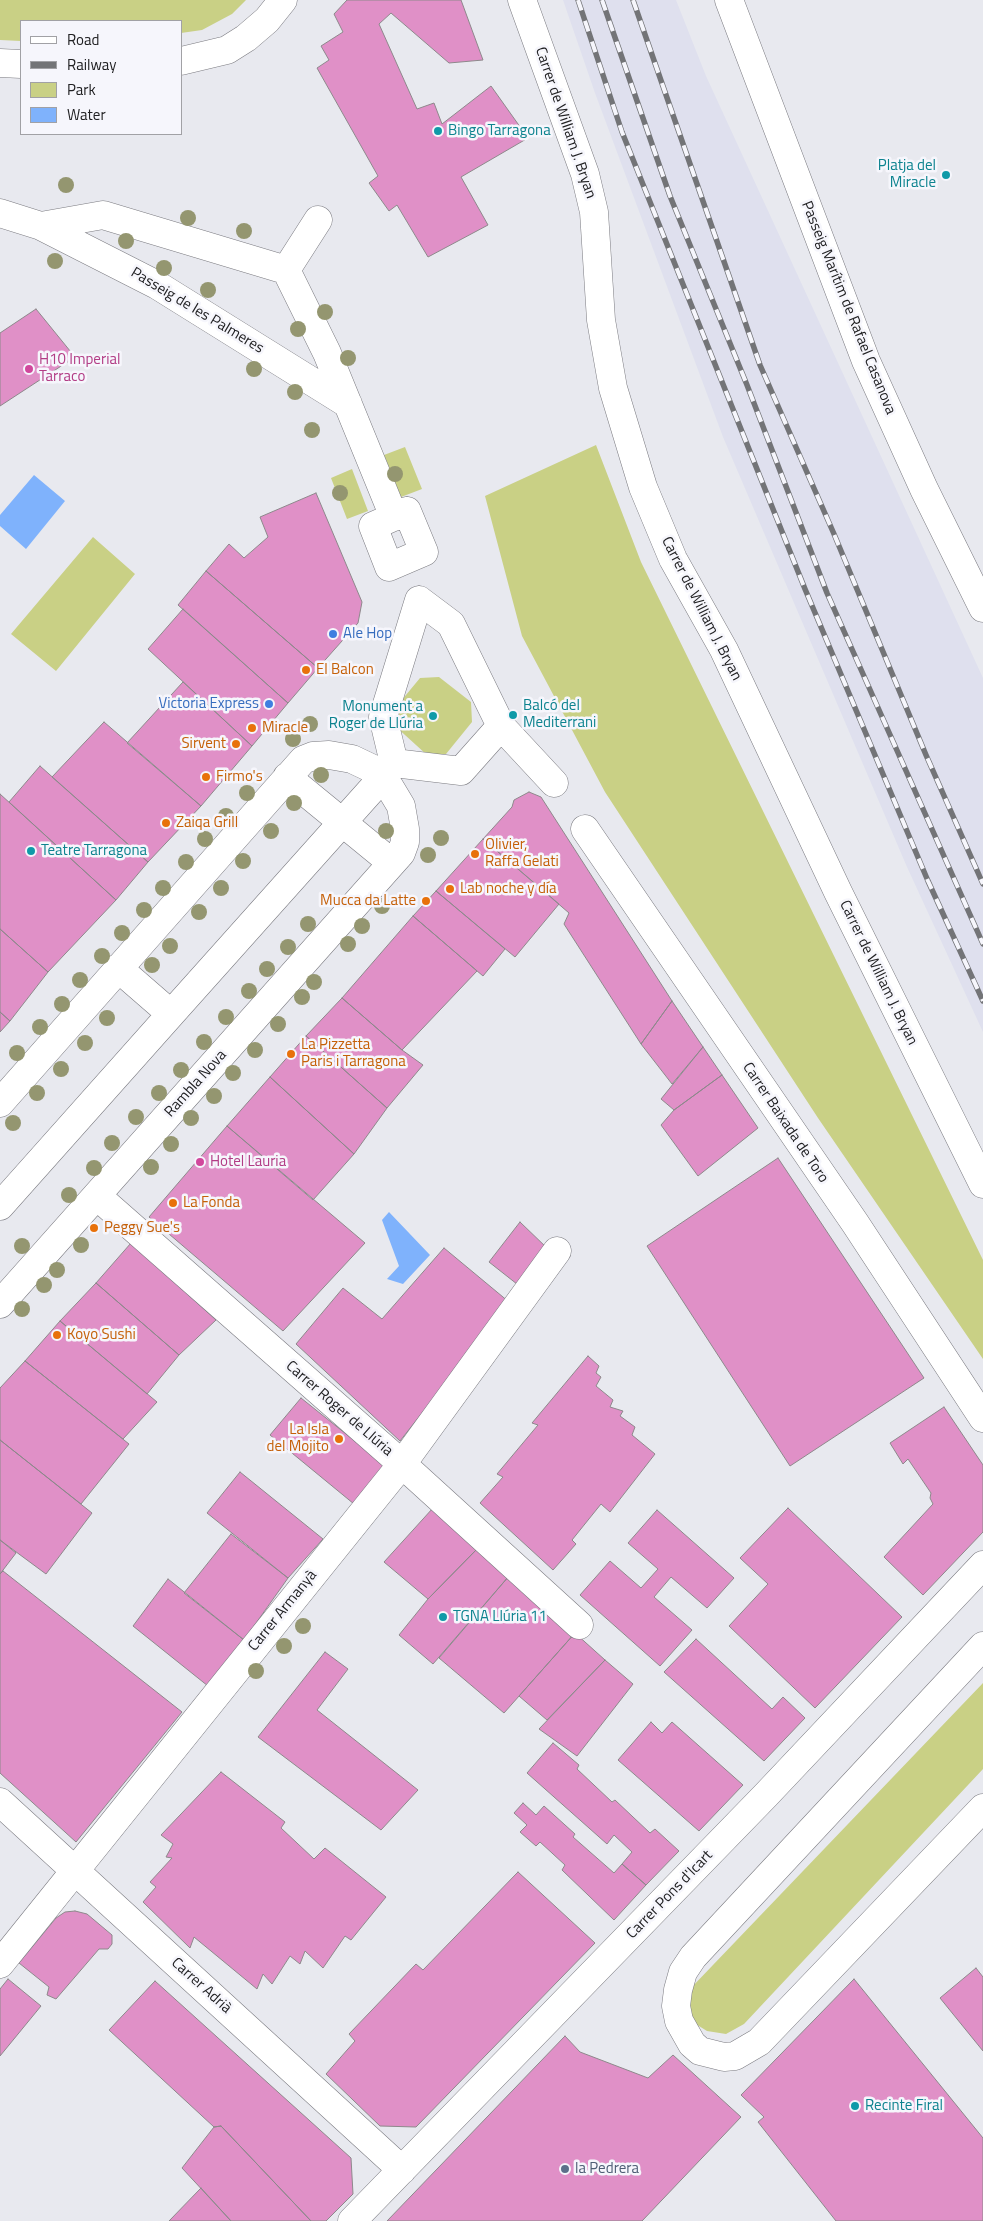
<!DOCTYPE html>
<meta charset="utf-8">
<style>
body{margin:0}
#map{position:relative;width:983px;height:2221px;overflow:hidden;background:#e8e9ef;font-family:"Titillium Web",sans-serif}
canvas{display:block}
.legend{position:absolute;left:20px;top:20px;width:162px;height:115px;box-sizing:border-box;background:#f6f6fc;border:1px solid #a1a1a5;margin:0;padding:6px 9px;list-style:none;font-size:15px;color:#212123}
.legend li{display:flex;align-items:center;gap:10px;height:25px}
.legend b{width:25px;border:1px solid #a1a1a5}
</style>
<div id="map">
<canvas width="983" height="2221"></canvas>
<ul class="legend">
<li><b style="height:6px;background:#fff"></b>Road</li>
<li><b style="height:6px;background:#737477"></b>Railway</li>
<li><b style="height:14px;background:#c9d085"></b>Park</li>
<li><b style="height:14px;background:#7fb2fc"></b>Water</li>
</ul>
</div>
<script>
const g = document.querySelector('canvas').getContext('2d');
g.lineJoin = 'round';
function fill(path, color) {
  g.fillStyle = color;
  g.fill(path, 'evenodd');
}
function poly(rows) {
  const path = new Path2D();
  for (const r of rows) {
    path.moveTo(r[0], r[1]);
    for (let i = 2; i < r.length; i += 2) path.lineTo(r[i], r[i + 1]);
  }
  return path;
}
function trace(path, color, width, dash) {
  g.strokeStyle = color;
  g.lineWidth = width;
  g.lineCap = dash ? 'butt' : 'round';
  g.setLineDash(dash || []);
  g.stroke(path);
}
function label(font, color, halo, rows, align = 'center') {
  g.font = font + ' "Titillium Web",sans-serif';
  g.lineWidth = 5;
  g.setLineDash([]);
  g.textBaseline = 'middle';
  g.strokeStyle = halo;
  g.fillStyle = color;
  for (const [text, x, y, turn = 0] of rows) {
    g.save();
    g.translate(x, y);
    g.rotate((+turn || 0) * Math.PI / 180);
    g.textAlign = isNaN(turn) ? turn : align;
    if (halo) g.strokeText(text, 0, 0);
    g.fillText(text, 0, 0);
    g.restore();
  }
}
const built = poly([
 [563,0,676,0,706,76,983,678,983,1032,907,867,723,437,595,93]
]);
const green = poly([
 [0,0,246,0,232,14,202,30,181,33,181,21,21,21,21,41,0,40],
 [596,445,641,562,983,1260,983,1359,818,1118,605,792,522,636,485,496],
 [405,447,422,489,401,497,384,455],
 [352,469,368,511,347,519,331,478],
 [93,537,135,574,56,671,11,634],
 [439,677,471,702,472,722,446,754,427,755,394,725,396,707,420,678],
 [983,1683,983,1769,744,2024,726,2034,707,2031,694,2023,688,2006,690,1989]
]);
const water = poly([
 [34,475,65,501,26,549,0,526,0,515],
 [389,1212,430,1255,403,1284,387,1279,399,1266,382,1220]
]);
const building = poly([
 [347,0,461,0,483,60,449,63,391,13,379,24,417,109,434,103,442,124,491,86,528,138,461,177,488,225,428,257,397,205,389,211,369,183,378,176,317,68,329,60,321,46,343,32,334,14,347,0],
 [36,309,75,357,0,406,0,333,36,309],
 [316,493,362,602,358,623,318,668,206,571,229,544,244,558,268,537,260,517,316,493],
 [206,571,318,668,288,703,178,605,206,571],
 [183,609,288,703,252,746,148,649,183,609],
 [183,682,252,746,201,806,127,743,183,682],
 [104,722,201,806,148,862,52,777,104,722],
 [40,766,148,862,116,900,9,802,40,766],
 [529,792,541,797,672,1001,641,1044,564,924,569,913,483,839,512,807,514,800,529,792],
 [0,794,116,900,48,972,0,929,0,794],
 [483,839,559,904,515,957,436,891,483,839],
 [436,891,505,949,483,976,413,916,436,891],
 [413,916,477,971,402,1050,342,998,413,916],
 [0,929,48,972,10,1021,0,1012,0,929],
 [342,998,402,1050,423,1065,387,1108,306,1036,342,998],
 [672,1001,703,1047,672,1084,641,1044,672,1001],
 [0,1012,10,1021,0,1032,0,1012],
 [306,1036,387,1108,354,1154,270,1077,306,1036],
 [703,1047,722,1075,674,1110,661,1099,703,1047],
 [722,1075,758,1128,698,1176,661,1125,674,1110,722,1075],
 [270,1077,354,1154,313,1200,227,1126,270,1077],
 [227,1126,365,1243,283,1331,149,1217,227,1126],
 [778,1158,924,1378,790,1466,647,1246,778,1158],
 [520,1222,548,1249,522,1288,489,1262,520,1222],
 [131,1243,216,1320,179,1355,96,1283,131,1243],
 [444,1248,509,1302,400,1441,296,1344,343,1288,382,1319,444,1248],
 [96,1283,179,1355,147,1394,60,1321,96,1283],
 [60,1321,157,1402,123,1439,25,1361,60,1321],
 [588,1356,599,1366,596,1373,601,1377,596,1386,613,1400,610,1407,623,1411,620,1416,635,1427,632,1435,655,1454,610,1512,601,1504,572,1540,576,1544,553,1570,480,1503,503,1477,497,1474,538,1425,532,1423,588,1356],
 [25,1361,129,1444,81,1504,0,1440,0,1388,25,1361],
 [301,1398,386,1466,354,1504,270,1435,301,1398],
 [944,1407,983,1465,983,1532,923,1595,884,1557,933,1504,930,1498,931,1493,908,1459,903,1464,890,1443,944,1407],
 [0,1440,92,1513,46,1574,0,1540,0,1440],
 [240,1472,323,1539,288,1578,207,1513,240,1472],
 [433,1508,478,1548,428,1599,384,1562,433,1508],
 [788,1508,902,1617,815,1708,729,1626,768,1584,740,1558,788,1508],
 [657,1510,734,1578,707,1608,671,1577,654,1597,692,1630,660,1666,580,1595,610,1561,641,1588,658,1569,628,1543,657,1510],
 [231,1534,288,1578,244,1640,184,1593,231,1534],
 [0,1540,16,1553,0,1574,0,1540],
 [478,1548,509,1576,433,1664,399,1635,428,1599,478,1548],
 [3,1571,182,1712,76,1842,0,1773,0,1574,3,1571],
 [509,1576,575,1633,504,1713,439,1658,509,1576],
 [168,1579,244,1640,208,1686,133,1626,168,1579],
 [575,1633,605,1660,547,1720,519,1696,575,1633],
 [696,1639,772,1709,783,1697,805,1718,764,1761,664,1672,696,1639],
 [325,1652,348,1669,317,1710,418,1790,381,1830,258,1737,325,1652],
 [605,1660,633,1684,577,1756,539,1729,605,1660],
 [651,1722,662,1733,672,1722,743,1785,699,1831,618,1760,651,1722],
 [553,1743,579,1765,577,1769,612,1802,615,1800,650,1833,655,1829,679,1851,646,1885,622,1864,632,1852,614,1835,607,1844,527,1773,553,1743],
 [221,1772,285,1822,281,1828,314,1859,325,1848,386,1897,351,1940,345,1936,323,1968,305,1951,300,1964,290,1956,272,1984,263,1974,257,1989,194,1937,190,1948,143,1902,156,1887,150,1882,172,1858,166,1857,173,1844,161,1835,221,1772],
 [523,1803,536,1815,544,1806,575,1834,573,1837,614,1873,622,1864,646,1885,614,1920,562,1870,565,1865,540,1842,536,1846,520,1832,527,1825,514,1813,523,1803],
 [518,1872,595,1943,416,2127,380,2126,326,2074,355,2041,349,2034,416,1964,423,1970,518,1872],
 [75,1911,87,1914,112,1935,112,1944,108,1949,99,1949,56,1999,47,1995,49,1987,19,1963,56,1918,65,1912,75,1911],
 [976,1968,983,1977,983,2051,940,1998,976,1968],
 [8,1979,41,2006,0,2056,0,1989,8,1979],
 [854,1979,983,2138,983,2221,836,2221,758,2122,764,2117,741,2095,854,1979],
 [155,1981,351,2158,353,2194,326,2221,311,2221,221,2126,214,2127,109,2030,155,1981],
 [565,2036,580,2052,648,2078,673,2055,741,2117,642,2221,387,2221,565,2036],
 [221,2126,311,2221,231,2221,182,2168,214,2127,221,2126],
 [201,2188,231,2221,169,2221,201,2188]
]);
const street = poly([
 [522,0,585,174,594,212,601,320,613,388,643,487,673,559,724,650,838,892,983,1184],
 [729,0,866,361,924,489,983,608],
 [181,61,227,50,246,38,267,20,283,0],
 [0,63,21,64],
 [0,213,41,226,103,215,286,270,327,353,394,517],
 [41,226,157,285,348,404],
 [286,270,318,220],
 [407,511,424,552,389,567,373,526,407,511],
 [419,600,383,717,394,763,461,771,501,726],
 [419,600,451,624,501,726,554,783],
 [287,777,392,863],
 [585,829,855,1223,983,1418],
 [118,968,171,1014,382,778],
 [0,1103,303,760,313,756,329,755,352,759,373,769,389,786,401,806,405,829,405,842,401,853,0,1304],
 [97,1196,402,1464,579,1625],
 [0,1206,171,1014],
 [983,1646,693,1957,683,1972,678,1990,676,2006,679,2021,692,2044,700,2051,724,2057,735,2056,759,2042,983,1808],
 [0,1802,402,2170],
 [0,1964,402,1464,557,1251],
 [352,2221,766,1795,983,1565]
]);
const rail = poly([
 [578,0,622,132,805,589,928,881,983,1001],
 [602,0,670,196,747,385,827,593,983,944],
 [633,0,760,365,834,534,926,755,983,884]
]);
const trees = [
 [66,185],
 [188,218],
 [244,231],
 [126,241],
 [55,261],
 [164,268],
 [208,290],
 [325,312],
 [298,329],
 [348,358],
 [254,369],
 [295,392],
 [312,430],
 [395,474],
 [340,493],
 [310,724],
 [293,739],
 [321,775],
 [247,793],
 [294,803],
 [226,816],
 [271,831],
 [386,831],
 [441,838],
 [205,839],
 [428,855],
 [243,861],
 [186,862],
 [163,888],
 [221,888],
 [382,906],
 [144,910],
 [199,912],
 [308,924],
 [362,926],
 [122,933],
 [348,944],
 [170,946],
 [288,947],
 [102,956],
 [152,965],
 [267,969],
 [80,980],
 [314,982],
 [249,991],
 [302,997],
 [62,1004],
 [226,1017],
 [107,1018],
 [278,1024],
 [40,1027],
 [204,1042],
 [85,1043],
 [255,1050],
 [17,1053],
 [61,1069],
 [181,1070],
 [233,1073],
 [37,1093],
 [159,1093],
 [214,1096],
 [136,1117],
 [191,1118],
 [13,1123],
 [112,1143],
 [171,1144],
 [151,1167],
 [94,1168],
 [69,1195],
 [81,1245],
 [22,1246],
 [57,1270],
 [44,1285],
 [22,1309],
 [303,1626],
 [284,1646],
 [256,1671]
];
const markers = [
 [438,131,5,"#0f9aa8"],
 [946,175,5,"#0f9aa8"],
 [29,369,5,"#d1479c"],
 [333,634,5,"#3f7fe0"],
 [306,670,5,"#e8710a"],
 [269,704,5,"#3f7fe0"],
 [513,715,5,"#0f9aa8"],
 [433,716,5,"#0f9aa8"],
 [252,728,5,"#e8710a"],
 [236,744,5,"#e8710a"],
 [206,777,5,"#e8710a"],
 [166,823,5,"#e8710a"],
 [31,851,5,"#0f9aa8"],
 [475,854,5,"#e8710a"],
 [450,889,5,"#e8710a"],
 [426,901,5,"#e8710a"],
 [291,1054,5,"#e8710a"],
 [200,1162,5,"#d1479c"],
 [173,1203,5,"#e8710a"],
 [94,1228,5,"#e8710a"],
 [57,1335,5,"#e8710a"],
 [339,1439,5,"#e8710a"],
 [443,1617,5,"#0f9aa8"],
 [855,2106,5,"#0f9aa8"],
 [565,2169,5,"#5c6f8a"]
];
const streetNames = [
 ["Carrer de William J. Bryan",565,123,71],
 ["Passeig Marítim de Rafael Casanova",848,308,68],
 ["Passeig de les Palmeres",197,311,31],
 ["Carrer de William J. Bryan",701,609,63],
 ["Carrer de William J. Bryan",878,973,64],
 ["Rambla Nova",196,1084,-48],
 ["Carrer Baixada de Toro",785,1123,56],
 ["Carrer Roger de Llúria",339,1409,41],
 ["Carrer Armanyà",283,1611,-51],
 ["Carrer Pons d'Icart",670,1895,-46],
 ["Carrer Adrià",201,1986,42]
];
const cultureNames = [
 ["Bingo Tarragona",448,131],
 ["Platja del",936,166,"right"],
 ["Miracle",936,183,"right"],
 ["Balcó del",523,706],
 ["Mediterrani",523,723],
 ["Monument a",423,707,"right"],
 ["Roger de Llúria",423,724,"right"],
 ["Teatre Tarragona",41,851],
 ["TGNA Llúria 11",453,1617],
 ["Recinte Firal",865,2106]
];
const hotelNames = [
 ["H10 Imperial",39,360],
 ["Tarraco",39,377],
 ["Hotel Lauria",210,1162]
];
const shopNames = [
 ["Ale Hop",343,634],
 ["Victoria Express",259,704,"right"]
];
const foodNames = [
 ["El Balcon",316,670],
 ["Miracle",262,728],
 ["Sirvent",226,744,"right"],
 ["Firmo's",216,777],
 ["Zaiqa Grill",176,823],
 ["Olivier,",485,845],
 ["Raffa Gelati",485,862],
 ["Lab noche y día",460,889],
 ["Mucca da Latte",416,901,"right"],
 ["La Pizzetta",301,1045],
 ["Paris i Tarragona",301,1062],
 ["La Fonda",183,1203],
 ["Peggy Sue's",104,1228],
 ["Koyo Sushi",67,1335],
 ["La Isla",329,1430,"right"],
 ["del Mojito",329,1447,"right"]
];
const serviceNames = [
 ["la Pedrera",575,2169]
];
fill(built, '#dfe0ee');
fill(green, '#c9d085');
fill(water, '#7fb2fc');
fill(building, '#e090c7');
trace(building, '#8d888b', 1);
trace(street, '#7b7b81', 29);
trace(street, '#fff', 28);
trace(rail, '#737477', 5.5);
trace(rail, '#f6f6fc', 4, [11]);
g.fillStyle = '#949670';
for (const [x, y] of trees) {
  g.beginPath();
  g.arc(x, y, 8, 0, 2 * Math.PI);
  g.fill();
}
for (const [x, y, r, color] of markers) {
  const dot = new Path2D();
  dot.arc(x, y, r, 0, 2 * Math.PI);
  g.fillStyle = color;
  g.fill(dot);
  trace(dot, '#f6f6fc', 2);
}
label('15px', '#212123', '#f6f6fc', streetNames);
label('15px', '#0d838f', '#f6f6fc', cultureNames, 'left');
label('15px', '#b23c85', '#f6f6fc', hotelNames, 'left');
label('15px', '#366cbe', '#f6f6fc', shopNames, 'left');
label('15px', '#c56008', '#f6f6fc', foodNames, 'left');
label('15px', '#4e5e75', '#f6f6fc', serviceNames, 'left');
</script>
